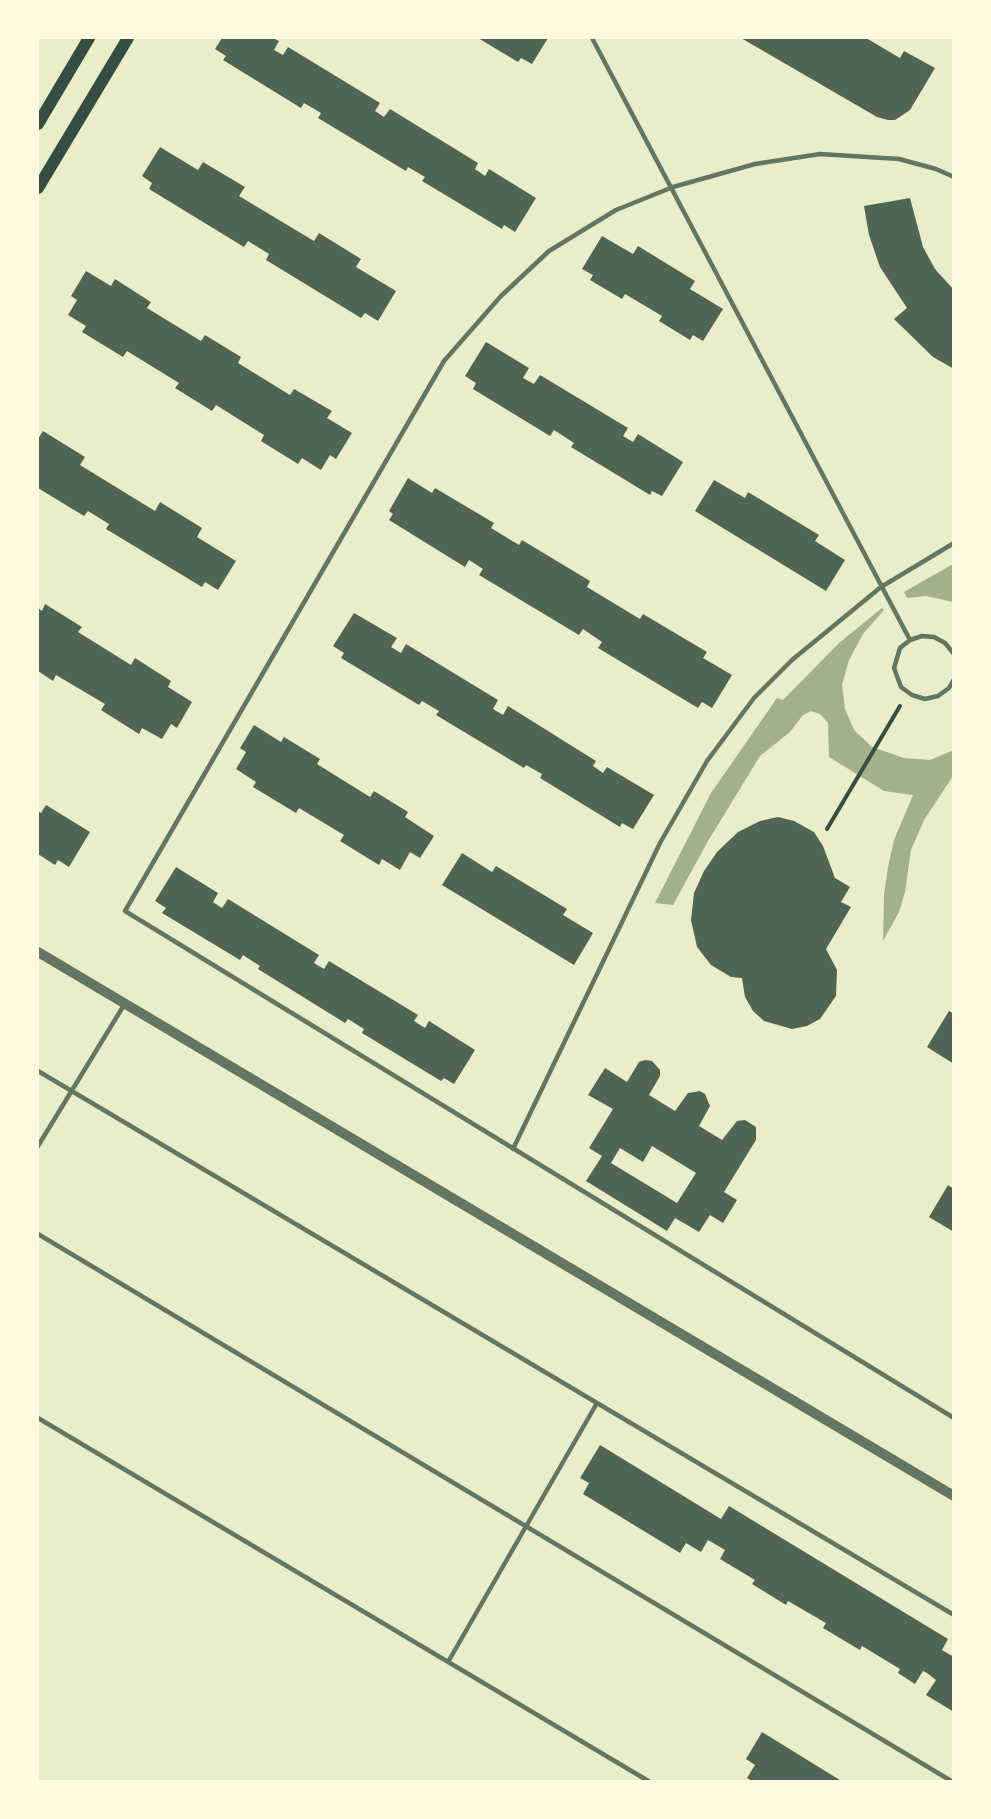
<!DOCTYPE html>
<style>
body{margin:0}
#map{position:relative;width:991px;height:1819px;overflow:hidden;background:#e9edc9;font-family:Karla,sans-serif}
canvas{display:block}
.frame{position:absolute;inset:0;border:39px solid #fefae0;pointer-events:none}
</style>
<div id="map">
<canvas width="991" height="1819"></canvas>
<div class="frame"></div>
</div>
<script>
const g = document.querySelector('canvas').getContext('2d');
g.lineJoin = 'round';
function fill(path, color) {
  g.fillStyle = color;
  g.fill(path, 'evenodd');
}
function poly(rows) {
  const path = new Path2D();
  for (const r of rows) {
    path.moveTo(r[0], r[1]);
    for (let i = 2; i < r.length; i += 2) path.lineTo(r[i], r[i + 1]);
  }
  return path;
}
function trace(path, color, width, dash) {
  g.strokeStyle = color;
  g.lineWidth = width;
  g.lineCap = dash ? 'butt' : 'round';
  g.setLineDash(dash || []);
  g.stroke(path);
}
const water = poly([
 [953,564,953,602,926,596,907,598,904,592],
 [882,608,884,610,863,634,849,660,842,685,845,709,854,730,872,747,904,758,930,760,954,750,953,776,924,820,911,850,905,892,899,912,883,941,884,895,888,867,894,840,913,795,884,791,829,757,828,723,820,714,811,711,803,715,790,732,760,756,708,841,673,905,655,903,711,793,777,698,783,700,839,643]
]);
const building = poly([
 [222,38,273,38,279,41,274,50,283,55,288,47,380,103,375,111,384,117,390,109,478,163,475,169,485,176,489,169,536,198,515,232,504,225,502,229,422,181,425,177,408,167,406,171,318,118,321,113,304,103,301,108,223,60,226,56,215,49],
 [478,38,548,38,532,64,521,58,518,62],
 [741,38,866,38,900,58,904,51,935,68,910,110,895,120,888,120,877,117],
 [160,147,198,170,203,162,245,187,239,196,314,241,319,233,361,259,356,267,396,291,378,321,365,313,361,318,266,260,269,254,248,241,244,247,149,189,152,183,142,176],
 [910,198,923,247,935,269,954,290,954,369,933,357,894,319,907,308,880,267,869,235,864,206],
 [602,236,633,254,638,246,695,281,690,289,723,309,703,341,693,335,690,340,659,321,662,316,625,294,622,299,590,280,593,275,582,269],
 [86,271,111,286,115,279,151,302,147,308,201,341,205,335,241,357,238,363,290,395,294,389,332,411,327,418,352,433,336,459,330,455,321,470,302,458,298,464,261,441,264,435,216,405,212,411,175,388,179,383,127,351,123,357,82,332,86,326,68,315,77,300,71,296],
 [486,342,529,368,523,378,534,384,540,375,628,428,623,436,633,442,638,434,683,462,662,496,652,491,650,495,571,447,574,443,554,430,550,436,473,389,476,383,465,376],
 [43,431,85,457,80,465,155,511,160,502,202,528,197,537,236,561,218,590,205,582,202,587,106,529,109,524,88,511,84,516,38,488,38,439],
 [408,478,432,493,435,488,494,523,491,528,519,545,522,540,590,581,587,587,640,619,643,614,707,652,703,658,732,675,712,708,702,702,698,708,598,648,602,642,583,629,579,635,479,575,483,569,469,560,465,567,389,520,393,514,389,511],
 [714,480,745,498,748,492,819,535,815,541,845,560,826,591,695,511],
 [45,604,82,627,78,632,131,665,135,658,171,681,168,687,192,702,177,728,171,724,162,739,142,728,139,734,101,710,105,704,56,675,53,681,38,671,38,608,42,611],
 [354,613,397,638,391,647,401,653,406,644,498,700,493,709,503,715,508,706,596,761,593,766,603,773,607,767,654,795,633,829,622,823,620,827,540,778,542,774,526,765,524,768,436,715,439,711,422,701,419,705,341,658,344,653,333,646],
 [254,725,281,742,284,737,320,759,317,764,370,797,374,791,408,812,405,817,434,836,420,858,410,852,400,870,382,859,379,865,340,841,344,835,299,808,296,813,253,787,256,782,236,769,246,752,240,748],
 [46,805,90,832,69,867,58,860,55,865,38,854,38,811,41,813],
 [778,817,794,821,814,832,823,846,835,878,850,887,841,902,851,907,826,949,837,970,836,996,820,1019,807,1026,792,1029,764,1021,753,1011,745,997,742,978,731,977,711,965,697,947,691,920,694,893,704,871,717,852,738,832,760,821],
 [462,853,492,872,496,866,567,909,563,915,593,933,574,965,442,885],
 [176,867,218,893,213,902,222,908,228,899,319,955,314,963,324,969,329,961,418,1015,414,1021,425,1028,429,1021,475,1050,454,1084,444,1078,441,1081,362,1033,364,1029,348,1019,345,1023,258,969,260,966,243,955,240,960,162,913,166,908,155,901],
 [949,1011,954,1014,954,1064,927,1047],
 [645,1060,652,1061,660,1070,660,1076,649,1095,675,1111,688,1093,700,1091,705,1094,710,1106,699,1126,722,1140,737,1121,745,1120,756,1127,756,1140,724,1192,737,1200,723,1223,710,1215,699,1232,675,1218,667,1231,586,1181,602,1156,589,1148,613,1109,588,1095,605,1068,627,1082,639,1062],
 [652,1146,696,1173,677,1203,611,1163,620,1148,643,1162],
 [948,1185,954,1189,954,1232,929,1217],
 [600,1445,721,1519,729,1506,948,1639,942,1650,954,1657,954,1712,926,1695,936,1680,927,1673,923,1671,915,1684,898,1673,900,1669,862,1646,860,1650,823,1628,826,1623,788,1601,786,1605,752,1584,755,1580,720,1559,725,1550,708,1540,701,1552,686,1543,680,1553,583,1494,589,1483,580,1478],
 [762,1732,843,1782,754,1782,747,1778,755,1765,746,1759]
]);
const path = poly([
 [827,829,900,706]
]);
const service = poly([
 [592,38,910,640],
 [954,177,936,169,899,159,820,154,755,164,673,187,616,210,549,251,501,296,444,361,125,911,954,1418],
 [954,654,945,643,934,637,922,636,910,640,900,648,894,668,901,687,912,695,925,699,938,696,949,688,954,679],
 [38,1071,954,1615],
 [38,1146,124,1005],
 [513,1149,660,843,707,761,754,698,792,660,881,587,954,543],
 [38,1234,953,1782],
 [38,1418,650,1782],
 [448,1662,597,1403]
]);
const tertiary = poly([
 [38,952,954,1496]
]);
const secondary = poly([
 [38,124,89,38],
 [38,188,128,38]
]);
fill(water, '#a3b18a');
fill(building, '#4f6655');
trace(path, '#344e41', 4);
trace(service, '#617663', 4.5);
trace(tertiary, '#617663', 10);
trace(secondary, '#344e41', 12);
</script>
